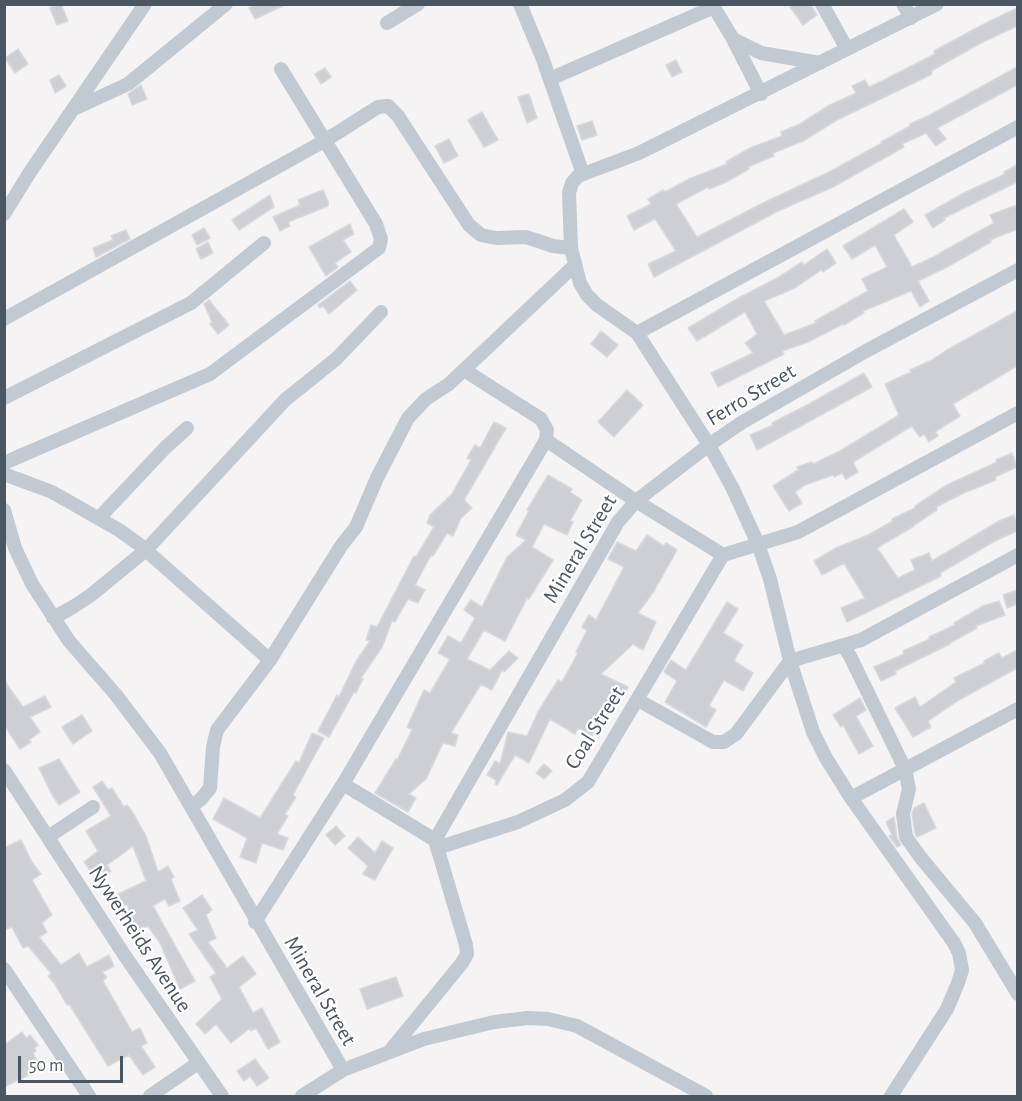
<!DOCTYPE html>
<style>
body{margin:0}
#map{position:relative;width:1022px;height:1101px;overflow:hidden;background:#f5f3f3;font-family:"Alegreya Sans",sans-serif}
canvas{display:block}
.frame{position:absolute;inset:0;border:6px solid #4a5661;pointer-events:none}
.scale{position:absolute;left:18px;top:1056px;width:105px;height:27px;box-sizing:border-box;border:3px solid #4a5661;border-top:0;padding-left:8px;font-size:18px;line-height:21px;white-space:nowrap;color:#4a5661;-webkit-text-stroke:4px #fff;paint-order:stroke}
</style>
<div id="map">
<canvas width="1022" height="1101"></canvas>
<div class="frame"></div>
<div class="scale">50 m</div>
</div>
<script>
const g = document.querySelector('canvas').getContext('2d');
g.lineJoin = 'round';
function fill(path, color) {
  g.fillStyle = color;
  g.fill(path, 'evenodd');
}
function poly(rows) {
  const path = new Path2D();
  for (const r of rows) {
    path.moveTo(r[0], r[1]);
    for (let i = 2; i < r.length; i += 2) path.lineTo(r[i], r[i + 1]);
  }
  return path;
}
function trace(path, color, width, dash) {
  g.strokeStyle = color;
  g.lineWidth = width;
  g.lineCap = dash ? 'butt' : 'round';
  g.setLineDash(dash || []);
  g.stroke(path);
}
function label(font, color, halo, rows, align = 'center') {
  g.font = font + ' "Alegreya Sans",sans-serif';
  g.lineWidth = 4.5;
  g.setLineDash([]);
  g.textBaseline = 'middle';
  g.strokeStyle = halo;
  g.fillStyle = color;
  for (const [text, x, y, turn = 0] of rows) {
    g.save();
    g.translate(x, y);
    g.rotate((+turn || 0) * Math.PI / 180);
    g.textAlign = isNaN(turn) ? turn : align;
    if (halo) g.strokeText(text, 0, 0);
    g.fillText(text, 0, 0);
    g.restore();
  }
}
const building = poly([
 [58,4,61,4,68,21,57,25,50,8,58,4],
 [256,4,287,4,255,19,249,8,256,4],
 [788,4,810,4,817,15,803,25,788,4],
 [1017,8,1017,26,981,43,931,71,932,74,920,80,837,120,803,141,773,153,774,156,748,167,749,169,726,182,709,189,708,187,676,204,697,237,765,202,831,171,882,143,881,142,910,126,910,124,930,115,1017,67,1017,85,937,128,946,139,936,146,926,133,902,144,904,147,833,187,778,211,654,277,648,264,676,251,655,219,634,230,627,216,651,204,648,199,663,190,665,192,689,179,727,164,726,162,750,148,782,136,781,132,800,124,828,106,856,93,852,86,865,80,869,87,876,84,935,54,934,51,986,23,1017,8],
 [18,49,28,64,15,73,5,58,18,49],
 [676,60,682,72,672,77,666,65,676,60],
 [325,68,331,77,321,84,315,74,325,68],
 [59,75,66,86,55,93,50,80,59,75],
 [141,85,147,99,132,105,128,94,141,85],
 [529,94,537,118,527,123,518,97,529,94],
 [482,112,498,140,484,147,468,120,482,112],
 [592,121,597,135,582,140,577,126,592,121],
 [449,139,458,156,444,163,435,146,449,139],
 [1017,165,1017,182,944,218,945,220,933,228,925,215,964,193,1005,174,1004,172,1017,165],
 [323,190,328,201,328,206,288,222,290,226,280,231,273,217,300,205,298,200,323,190],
 [270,195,274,207,239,230,232,220,270,195],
 [1017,205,1017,229,990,240,991,242,947,267,918,281,929,301,920,307,911,291,863,311,864,313,844,325,843,324,808,342,782,351,784,354,718,387,711,373,753,353,745,343,757,334,745,312,697,341,688,328,735,300,779,277,802,262,804,265,827,249,836,263,823,272,821,270,795,288,764,301,784,335,816,323,815,321,866,292,868,291,862,279,887,267,875,245,852,259,843,246,904,209,913,222,894,235,912,267,940,254,940,253,994,223,990,215,1017,205],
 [350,224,354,234,343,240,351,252,335,263,338,267,326,276,309,247,350,224],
 [204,228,210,238,197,245,192,235,204,228],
 [126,230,130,239,96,257,93,248,113,240,111,236,126,230],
 [208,242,213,253,201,259,196,249,208,242],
 [350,281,357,290,329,314,323,306,320,308,318,305,350,281],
 [209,300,229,325,218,334,210,324,212,322,204,304,209,300],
 [1017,311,1017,366,953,404,960,416,935,432,938,436,929,442,924,434,920,437,912,426,853,462,858,472,846,479,842,473,834,477,833,475,805,485,795,492,802,503,789,511,773,486,798,470,797,467,812,462,813,464,840,451,899,415,885,384,911,372,910,370,932,360,947,350,1017,311],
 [601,331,618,345,607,357,591,344,601,331],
 [864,373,872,387,757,450,750,435,773,425,772,423,809,404,864,373],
 [627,390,643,405,614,437,598,422,627,390],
 [494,422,506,428,464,500,472,508,461,518,453,536,447,533,433,556,431,555,415,585,425,590,418,603,408,599,395,622,392,621,382,647,361,678,363,679,356,693,354,692,329,737,318,731,337,695,339,697,356,661,370,641,366,640,371,625,377,627,414,556,416,557,434,527,427,523,430,515,452,494,471,460,467,458,475,445,480,448,494,422],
 [1012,453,1017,467,995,477,996,480,966,492,936,507,937,510,914,525,914,526,877,548,898,578,915,570,911,560,929,553,932,561,999,521,1014,515,1017,523,1017,531,995,541,940,573,941,576,847,622,841,608,865,598,844,563,822,575,814,561,836,548,868,535,893,521,892,519,915,508,915,506,945,486,997,462,996,460,1012,453],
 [548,475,572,489,570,492,582,500,570,521,573,522,567,535,544,524,532,547,553,560,529,599,527,598,505,641,484,630,467,659,490,670,509,651,518,658,504,672,502,670,492,690,481,684,451,733,458,735,455,746,443,743,426,779,409,794,416,798,408,812,375,793,396,759,397,760,412,730,407,727,424,690,430,693,450,659,438,653,448,636,461,643,475,618,464,610,471,600,482,607,507,557,526,540,516,535,529,511,527,510,548,475],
 [647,535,664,546,666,543,677,550,654,591,638,613,656,622,643,650,633,644,601,674,628,687,623,697,617,694,613,701,611,700,592,736,578,728,575,734,550,719,529,763,515,755,497,785,495,784,496,780,487,775,495,761,500,764,508,732,527,736,538,712,558,680,562,682,578,653,576,652,587,630,582,627,589,615,596,620,624,567,608,559,617,542,636,551,647,535],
 [1017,590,1017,604,1007,608,1003,595,1017,590],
 [999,601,1005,615,976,626,977,628,950,643,950,644,895,671,896,674,881,681,874,667,904,654,903,651,930,639,929,637,955,625,954,623,983,606,999,601],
 [727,602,738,609,723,633,743,645,734,661,753,673,743,691,724,680,709,706,716,710,706,727,665,702,677,681,664,672,671,660,686,670,727,602],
 [1017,650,1017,668,959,700,928,721,931,727,913,737,895,708,915,697,920,707,956,682,954,678,985,663,984,661,999,653,1002,658,1017,650],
 [4,680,23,707,45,696,51,707,30,717,40,732,29,740,31,742,20,749,4,725,4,680],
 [860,698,866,710,856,716,873,746,859,754,843,725,841,727,833,715,860,698],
 [82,715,92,731,73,744,62,727,82,715],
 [312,733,324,738,293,795,296,797,285,814,288,816,277,834,288,838,283,850,262,843,256,863,240,857,247,838,213,819,224,798,260,818,296,761,299,763,312,733],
 [59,759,80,792,59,805,52,795,39,768,59,759],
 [544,764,552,771,544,779,536,773,544,764],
 [102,781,108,790,112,788,124,807,127,805,133,813,146,836,158,872,168,866,174,877,171,879,180,901,169,906,165,899,153,906,195,981,180,989,160,943,148,926,136,931,127,904,124,906,118,894,146,881,133,846,107,865,111,871,98,881,84,862,98,851,86,831,111,816,93,787,102,781],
 [924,803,936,828,917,837,915,834,912,814,914,808,924,803],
 [894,817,897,838,901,845,897,847,889,836,892,835,886,822,894,817],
 [336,826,345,836,335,845,326,835,336,826],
 [358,837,375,853,382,841,393,848,375,880,363,874,368,866,348,848,358,837],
 [21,840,32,862,41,874,32,880,52,915,42,923,47,932,39,937,61,965,79,953,87,967,109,955,114,966,102,972,107,977,103,981,132,1032,140,1028,147,1043,141,1046,155,1067,143,1075,129,1055,108,1066,69,1004,67,1005,55,984,48,976,51,973,28,946,23,948,12,927,4,930,4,848,21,840],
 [202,895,212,910,206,915,216,938,208,942,227,968,243,956,256,974,239,987,253,1013,262,1008,280,1042,268,1049,256,1028,251,1031,250,1028,231,1043,216,1024,205,1034,196,1024,222,999,210,977,216,973,189,934,198,930,183,908,202,895],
 [396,977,403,996,367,1009,360,989,396,977],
 [22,1032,26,1038,30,1035,38,1045,34,1048,36,1051,33,1053,41,1069,4,1087,4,1045,22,1032],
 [255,1059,269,1078,257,1086,250,1076,244,1081,237,1071,255,1059]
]);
const minor = poly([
 [520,4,542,57,583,174],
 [712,4,733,39,761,94],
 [822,4,847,49],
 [903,4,911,18],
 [387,23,418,4],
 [733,39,761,53,820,63],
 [550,79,714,7],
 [76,108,128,84,226,4],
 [4,214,30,172,145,4],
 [4,319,326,140,378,107,388,106,398,116,469,225,481,235,496,238,526,237,553,246,571,248],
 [637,333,1018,127],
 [464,370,541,419,547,430,546,440],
 [4,398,191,303,264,243],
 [4,463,210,374,379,248,381,239,376,224,281,69],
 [4,474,52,492,119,530,140,545,270,660],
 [4,510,15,548,32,584,69,641,116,695,160,753,343,1070],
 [99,518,165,448,187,428],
 [53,618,73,607,91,595,146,550,285,400,336,359,381,312],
 [843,646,850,656,905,769,909,789,903,814,906,837,921,858,975,923,1018,994],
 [790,661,861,640,1018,555],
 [638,700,713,742,724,742,736,734,790,661],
 [4,770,125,956,222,1096],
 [343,784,435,840,618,522,636,501,709,445,741,423,866,351,1018,270],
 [851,798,1018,709],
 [191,807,201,799,210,788,213,747,217,730,270,660,341,546,356,527,377,478,408,418,426,399,449,384,574,266],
 [48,837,93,807],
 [437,848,518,822,565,800,588,782,723,555],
 [255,922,343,784,546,440,636,501,723,555,798,532,1018,413],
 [4,969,89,1096],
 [390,1051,462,963,467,954,466,945,435,840],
 [150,1096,198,1063],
 [302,1096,343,1070,424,1039,494,1022,528,1018,548,1019,577,1026,706,1096],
 [891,1096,947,1009,958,983,962,970,959,953,954,943,851,798,826,758,813,732,790,661,770,579,758,544,733,489,709,445,637,333,597,305,587,295,580,283,571,248,569,193,572,183,578,176,639,153,937,4]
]);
const streetNames = [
 ["Ferro Street",751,395,-31],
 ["Mineral Street",580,549,-59],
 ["Coal Street",595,728,-58],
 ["Nywerheids Avenue",140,939,57],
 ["Mineral Street",320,991,60]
];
fill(building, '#cdcfd5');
trace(building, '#d7d9de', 1.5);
trace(minor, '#c1cad2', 14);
label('22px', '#4a5661', '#fff', streetNames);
</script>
